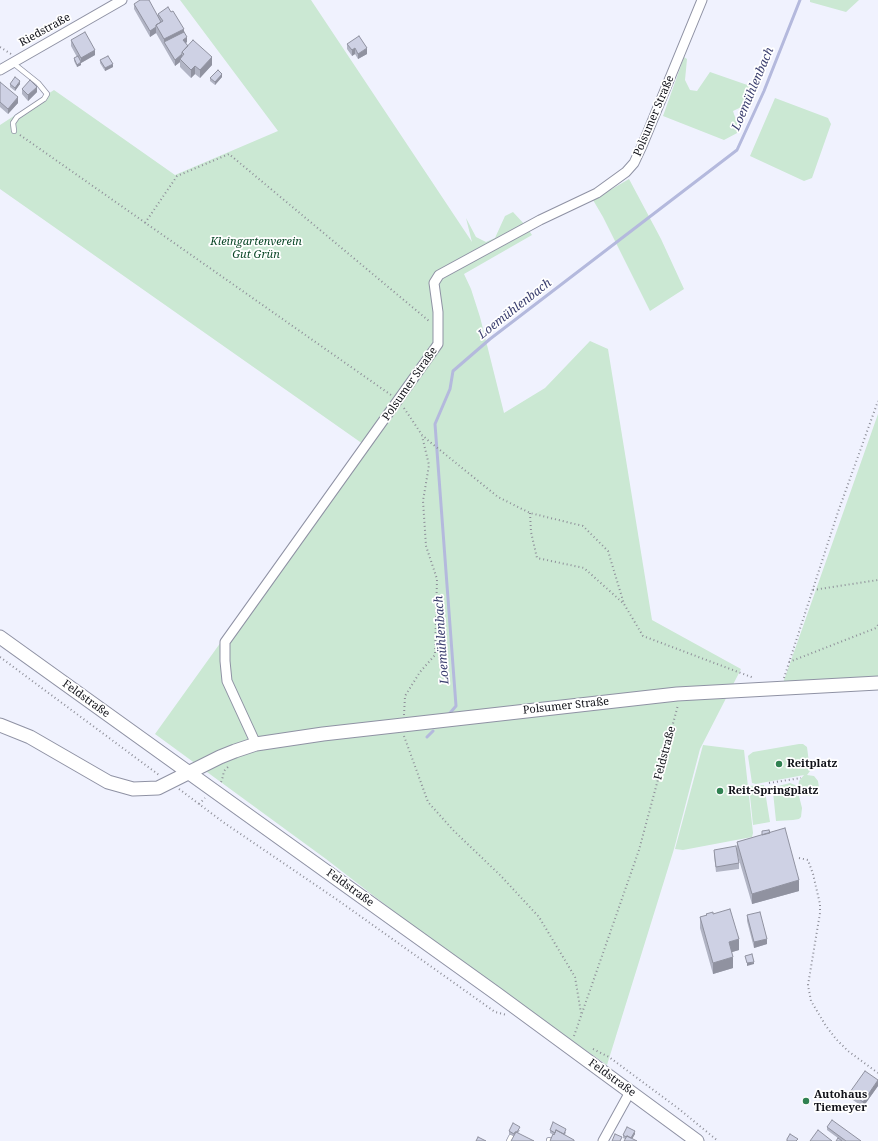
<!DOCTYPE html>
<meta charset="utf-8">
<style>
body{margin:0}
canvas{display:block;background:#f0f2fe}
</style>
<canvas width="878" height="1141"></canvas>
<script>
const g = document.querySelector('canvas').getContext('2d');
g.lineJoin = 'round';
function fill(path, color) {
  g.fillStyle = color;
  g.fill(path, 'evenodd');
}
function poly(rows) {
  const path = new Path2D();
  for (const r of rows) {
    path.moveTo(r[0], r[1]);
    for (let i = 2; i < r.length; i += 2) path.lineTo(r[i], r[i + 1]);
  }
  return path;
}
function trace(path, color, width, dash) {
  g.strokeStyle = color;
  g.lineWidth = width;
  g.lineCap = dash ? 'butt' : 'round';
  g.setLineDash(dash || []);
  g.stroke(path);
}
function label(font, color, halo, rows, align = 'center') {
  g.font = font + ' "Noto Serif",serif';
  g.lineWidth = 3.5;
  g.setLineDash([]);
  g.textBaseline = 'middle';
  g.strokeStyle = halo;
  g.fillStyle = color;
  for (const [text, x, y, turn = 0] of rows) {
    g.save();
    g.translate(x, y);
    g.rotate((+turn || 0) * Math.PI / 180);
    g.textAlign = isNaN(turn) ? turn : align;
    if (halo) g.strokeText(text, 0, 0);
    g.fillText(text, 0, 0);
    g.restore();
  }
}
const green = poly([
 [180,0,311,0,472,242,466,218,476,237,486,242,495,238,505,216,513,212,526,226,532,235,464,274,471,289,480,317,504,413,545,388,590,341,608,349,652,620,741,669,700,749,674,849,607,1065,539,1018,414,927,326,859,155,734,363,444,0,189,0,125,54,90,175,175,278,131],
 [810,0,859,0,846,12,810,2],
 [684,57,687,59,685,80,690,90,697,91,710,72,756,88,750,103,733,111,735,117,743,125,739,132,724,140,663,116],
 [775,98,828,118,831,124,812,178,804,181,750,156],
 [629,179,661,239,684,289,650,311,603,217,593,200],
 [878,414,878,677,783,683],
 [799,744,803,744,807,747,810,771,807,775,814,776,818,781,819,788,816,794,809,796,805,796,800,791,798,788,799,781,804,775,756,784,752,783,748,756,749,755,753,752],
 [703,745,744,750,753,833,752,837,683,850,675,849],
 [790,783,795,785,797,788,802,808,801,817,799,819,793,820,776,821,773,792,778,786],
 [764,785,770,822,753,825,749,786]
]);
const stream = poly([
 [450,713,456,706,435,424,450,389,453,371,490,339,737,150,764,91,800,0],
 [427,737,433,731]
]);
const path = poly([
 [0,47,11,54],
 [20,135,391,395],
 [145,223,177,176,229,154,429,321],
 [404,408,422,435,430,442,498,497,530,513,583,526,608,551,624,604,643,636,754,678],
 [530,513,531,532,537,558,584,568,623,603],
 [813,590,878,580],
 [0,657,159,775],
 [789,662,876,628,878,625],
 [784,678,838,512,878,401],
 [404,715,405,696,420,672,435,655,437,579,426,546,423,501,429,465,422,436],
 [404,736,428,802,453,830,501,876,539,917,575,977,581,1013],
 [221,782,222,780,224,771,228,767],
 [769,783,801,778],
 [179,789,223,822,339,901,495,1012,507,1015],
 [199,804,205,798],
 [799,858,808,860,813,874,820,904,820,913,808,985,811,1001,826,1026,836,1039,848,1051,878,1073],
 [574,1036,639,850,678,705],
 [593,1049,609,1057,679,1109,718,1141]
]);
const lane = poly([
 [13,63,38,83,47,94,44,99,17,117,13,123,14,131],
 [509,1141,511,1137],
 [549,1141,549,1140]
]);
const street = poly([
 [0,70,122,0],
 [256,744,227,681,225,661,225,642,438,344,438,312,434,283,439,275,540,220,597,193,626,172,634,163,642,146,702,0],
 [603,1141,630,1092]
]);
const secondary = poly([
 [0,637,497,994,697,1141],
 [0,725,30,737,108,782,133,789,158,788,220,757,235,751,256,744,323,734,677,694,878,683]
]);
const wall = poly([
 [134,4,158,17,158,14,184,32,187,42,186,43,188,46,212,65,200,78,195,74,191,78,180,67,180,62,175,66,156,33,150,37,134,9],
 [71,40,95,55,81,63,81,65,77,67,74,61,74,58,77,57,71,46],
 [347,44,367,54,358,59,355,54,352,56,347,49],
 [100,60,113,67,105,71,100,63],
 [222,77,215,85,210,81,210,78],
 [0,82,18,103,8,114,0,107],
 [10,84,20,84,15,91,10,87],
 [22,89,37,92,28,101,22,94],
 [762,831,770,833,799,891,752,904,737,853,737,842,762,835],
 [714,850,739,863,739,869,716,872,714,855],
 [706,914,713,914,739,950,732,952,733,968,713,974,700,928,700,917,706,916],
 [747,915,767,944,754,948,747,921],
 [878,1086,863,1107,850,1098,850,1092],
 [827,1127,861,1141,842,1141,827,1130],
 [520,1130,518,1133,513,1136,509,1134,509,1131],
 [550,1130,566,1132,565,1135,574,1141,554,1135,550,1133],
 [635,1134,632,1138,625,1139,623,1138,623,1135]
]);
const shadedWall = poly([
 [156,27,156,33,150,37,150,31],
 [184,29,184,37,164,42,164,39],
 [187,37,187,42,183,45,183,40],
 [355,48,355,54,352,56,352,50],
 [367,48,367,54,358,59,358,54],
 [95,50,95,55,81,63,81,65,77,67,77,65,81,63,81,58],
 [182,54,182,59,180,59,180,62,175,66,175,60],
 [212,57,212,65,200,78,200,70],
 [113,64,113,67,105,71,105,68],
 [195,66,195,74,191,78,191,70],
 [222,74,222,77,215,85,215,82],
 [20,81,20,84,15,91,15,88],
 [37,87,37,92,28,101,28,95],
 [18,97,18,103,8,114,8,109],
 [799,880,799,891,752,904,752,894],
 [739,939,739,950,729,953,729,942],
 [767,939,767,944,754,948,754,942],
 [733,957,733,968,713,974,713,963],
 [754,962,754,964,747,966,747,963],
 [878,1080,878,1086,863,1107,863,1102],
 [635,1131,635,1134,631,1141,631,1139]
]);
const building = poly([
 [140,0,149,0,161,22,156,25,156,27,150,31,134,4,140,0],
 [168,7,171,12,173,11,184,29,164,39,156,25,163,21,158,14,168,7],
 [85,32,95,50,81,58,71,40,85,32],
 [184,32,187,37,183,40,188,46,182,52,182,54,175,60,164,42,184,32],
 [359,36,367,48,358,54,355,48,352,50,347,44,359,36],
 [193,40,212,57,200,70,195,66,191,70,180,59,184,54,182,52,193,40],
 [78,56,81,62,77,65,74,58,78,56],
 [108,56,113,64,105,68,100,60,108,56],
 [218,70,222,74,215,82,210,78,218,70],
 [15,77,20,81,15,88,10,84,15,77],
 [30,80,37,87,28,95,22,89,30,80],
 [0,82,18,97,8,109,0,102,0,82],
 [785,828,799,880,752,894,737,842,785,828],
 [769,830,770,833,762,835,762,831,769,830],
 [736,846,739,863,716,867,714,850,736,846],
 [730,909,739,939,729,942,733,957,713,963,700,917,707,915,706,914,713,912,713,914,730,909],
 [760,912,767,939,754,942,747,915,760,912],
 [752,954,754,962,747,963,745,956,752,954],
 [865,1071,878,1080,863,1102,850,1092,865,1071],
 [832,1120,861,1141,846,1141,827,1127,832,1120],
 [553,1122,566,1129,564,1134,556,1130,555,1133,550,1130,553,1122],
 [513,1123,520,1127,517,1132,515,1132,514,1134,509,1131,513,1123],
 [627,1127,635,1131,631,1138,627,1136,626,1137,623,1135,627,1127],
 [556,1130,574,1140,574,1141,550,1141,553,1134,554,1135,556,1130],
 [818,1130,832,1141,810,1141,818,1130],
 [516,1132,534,1141,511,1141,516,1132],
 [615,1134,622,1137,620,1141,612,1141,615,1134],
 [790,1134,798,1139,796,1141,787,1141,787,1139,790,1134],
 [627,1136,637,1141,624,1141,627,1136],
 [478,1137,486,1141,476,1141,478,1137],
 [838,1138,842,1141,836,1141,838,1138]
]);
const markers = [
 [779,764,4,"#308151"],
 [720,791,4,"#308151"],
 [806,1101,4,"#308151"]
];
const streetNames = [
 ["Riedstraße",45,30,-29],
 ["Polsumer Straße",654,116,-67],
 ["Polsumer Straße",410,384,-55],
 ["Feldstraße",86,699,36],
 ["Polsumer Straße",566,706,-6],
 ["Feldstraße",665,753,-75],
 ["Feldstraße",350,888,36],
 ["Feldstraße",612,1078,36]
];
const parkNames = [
 ["Kleingartenverein",256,242],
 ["Gut Grün",256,255]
];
const poiNames = [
 ["Reitplatz",787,764],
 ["Reit-Springplatz",728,791],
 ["Autohaus",814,1095],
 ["Tiemeyer",814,1108]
];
const waterNames = [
 ["Loemühlenbach",753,89,-67],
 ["Loemühlenbach",515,309,-38],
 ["Loemühlenbach",442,640,-94]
];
fill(green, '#cbe8d3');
trace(stream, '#b4b9dd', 3);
trace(lane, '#8f92a4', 6);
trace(street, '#8f92a4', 11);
trace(secondary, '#8f92a4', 15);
trace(path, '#8e8f99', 2, [1, 3]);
trace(lane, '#fff', 4.5);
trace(street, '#fff', 9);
trace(secondary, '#fff', 13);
fill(wall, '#b1b4c4');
fill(shadedWall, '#9092a0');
fill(building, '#ced1e4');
trace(building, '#9092a0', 1);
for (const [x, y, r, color] of markers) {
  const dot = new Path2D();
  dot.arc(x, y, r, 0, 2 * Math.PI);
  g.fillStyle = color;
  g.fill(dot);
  trace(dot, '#fff', 1.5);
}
label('11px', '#101118', '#fff', streetNames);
label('italic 11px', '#094626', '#fff', parkNames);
label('bold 11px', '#101118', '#fff', poiNames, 'left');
label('italic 12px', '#3b3f6f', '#fff', waterNames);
</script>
